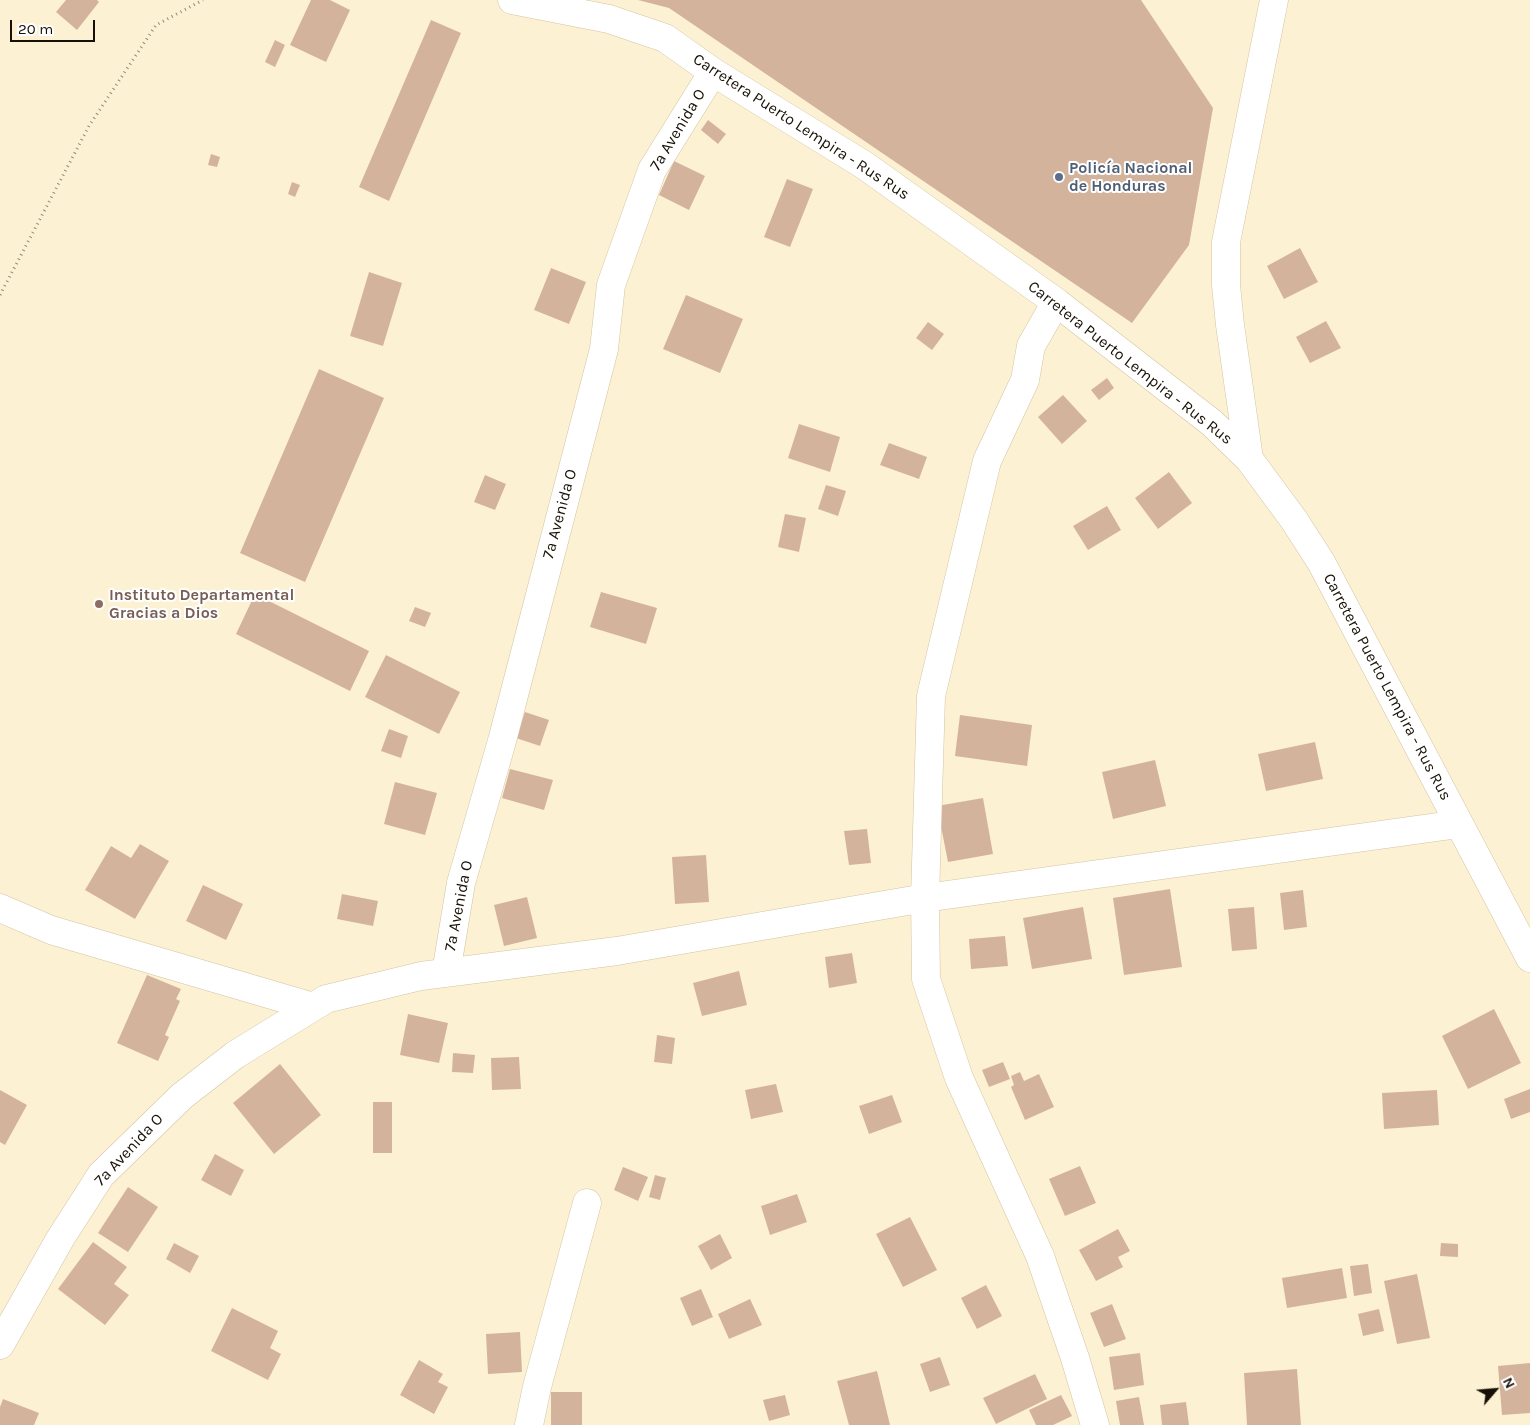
<!DOCTYPE html>
<meta charset="utf-8">
<style>
body{margin:0}
#map{position:relative;width:1530px;height:1425px;overflow:hidden;background:#fdf1d4;font-family:Karla,sans-serif}
canvas{display:block}
.north{position:absolute;left:1470px;top:1365px;width:50px;height:50px;-webkit-text-stroke:4px #fff;paint-order:stroke;rotate:63deg;font-size:14px;font-weight:700;line-height:20px;text-align:center;color:#171105}
.north::after{content:'';display:block;margin:auto;width:18px;height:22px;background:#171105;clip-path:polygon(50% 0,100% 100%,50% 72%,0 100%)}
.scale{position:absolute;left:10px;top:20px;width:85px;height:22px;box-sizing:border-box;border:2px solid #171105;border-top:0;padding-left:6px;font-size:15px;line-height:18px;white-space:nowrap;color:#171105;-webkit-text-stroke:4px #fff;paint-order:stroke}
</style>
<div id="map">
<canvas width="1530" height="1425"></canvas>
<div class="north">N</div>
<div class="scale">20 m</div>
</div>
<script>
const g = document.querySelector('canvas').getContext('2d');
g.lineJoin = 'round';
function fill(path, color) {
  g.fillStyle = color;
  g.fill(path, 'evenodd');
}
function poly(rows) {
  const path = new Path2D();
  for (const r of rows) {
    path.moveTo(r[0], r[1]);
    for (let i = 2; i < r.length; i += 2) path.lineTo(r[i], r[i + 1]);
  }
  return path;
}
function trace(path, color, width, dash) {
  g.strokeStyle = color;
  g.lineWidth = width;
  g.lineCap = dash ? 'butt' : 'round';
  g.setLineDash(dash || []);
  g.stroke(path);
}
function label(font, color, halo, rows, align = 'center') {
  g.font = font + ' Karla,sans-serif';
  g.lineWidth = 4;
  g.setLineDash([]);
  g.textBaseline = 'middle';
  g.strokeStyle = halo;
  g.fillStyle = color;
  for (const [text, x, y, turn = 0] of rows) {
    g.save();
    g.translate(x, y);
    g.rotate((+turn || 0) * Math.PI / 180);
    g.textAlign = isNaN(turn) ? turn : align;
    if (halo) g.strokeText(text, 0, 0);
    g.fillText(text, 0, 0);
    g.restore();
  }
}
const building = poly([
 [66,0,97,0,99,2,77,30,56,12],
 [311,0,330,0,350,10,326,62,290,45],
 [638,0,1141,0,1213,108,1189,245,1132,323,669,8],
 [431,20,461,33,389,201,359,187],
 [275,40,285,45,275,67,265,62],
 [708,120,726,134,718,144,701,130],
 [211,154,220,157,217,167,208,165],
 [674,161,705,176,689,210,659,195],
 [787,179,813,189,790,247,764,237],
 [292,182,300,185,295,197,288,194],
 [1300,248,1318,282,1284,299,1267,266],
 [551,268,586,282,569,324,534,310],
 [369,272,402,283,383,346,350,336],
 [686,295,743,319,720,373,663,349],
 [1326,321,1341,348,1310,363,1296,337],
 [928,322,944,334,932,350,916,338],
 [319,369,384,398,305,582,240,553],
 [1107,378,1114,388,1099,400,1091,390],
 [1063,395,1087,421,1062,444,1038,417],
 [799,424,840,437,830,472,788,458],
 [889,443,927,457,919,479,880,465],
 [1169,472,1192,503,1158,529,1135,498],
 [485,475,506,484,495,510,474,502],
 [826,485,846,491,838,516,818,509],
 [1107,506,1121,530,1088,550,1073,526],
 [785,514,806,518,799,552,778,547],
 [601,592,657,608,646,644,590,627],
 [255,594,369,651,350,691,236,634],
 [415,607,431,613,425,627,409,621],
 [386,655,460,692,439,734,365,697],
 [525,712,549,720,540,746,516,738],
 [960,715,1032,725,1027,766,955,756],
 [389,729,408,736,401,758,381,751],
 [1315,742,1323,779,1266,791,1258,754],
 [1155,760,1166,806,1113,819,1102,772],
 [510,769,553,780,544,810,502,798],
 [395,782,437,793,425,835,384,824],
 [983,798,993,854,948,862,937,806],
 [867,829,871,863,849,865,844,831],
 [140,844,169,861,135,919,85,890,111,846,131,858],
 [706,855,709,902,675,904,672,857],
 [203,885,243,904,226,940,186,921],
 [1170,889,1182,967,1124,975,1113,898],
 [1303,890,1307,927,1284,930,1280,893],
 [342,894,378,901,373,926,337,919],
 [527,897,537,938,504,946,494,905],
 [1083,907,1092,959,1032,969,1023,918],
 [1254,907,1257,949,1232,951,1228,909],
 [1005,936,1008,966,971,969,969,939],
 [852,953,857,983,829,988,825,957],
 [739,971,747,1005,702,1016,693,983],
 [147,975,181,989,176,999,180,1001,165,1035,169,1037,158,1061,117,1043],
 [1494,1009,1521,1063,1468,1089,1442,1036],
 [408,1014,448,1023,439,1063,400,1055],
 [657,1035,675,1038,672,1064,654,1062],
 [453,1053,475,1055,473,1073,452,1072],
 [519,1057,521,1089,492,1090,491,1058],
 [1003,1062,1010,1079,989,1087,982,1070],
 [280,1064,321,1115,274,1154,233,1103],
 [1020,1072,1024,1081,1039,1074,1054,1107,1025,1120,1011,1087,1014,1085,1011,1076],
 [776,1084,783,1112,751,1119,745,1090],
 [1530,1089,1530,1112,1511,1119,1504,1099],
 [0,1090,27,1105,5,1145,0,1142],
 [1437,1090,1439,1125,1384,1129,1382,1093],
 [892,1095,902,1122,869,1134,859,1106],
 [373,1102,392,1102,392,1153,373,1153],
 [215,1154,244,1170,231,1196,201,1180],
 [1080,1166,1096,1203,1065,1216,1049,1179],
 [623,1167,648,1177,638,1201,614,1190],
 [655,1175,666,1178,660,1200,649,1197],
 [128,1187,158,1207,128,1252,98,1233],
 [797,1194,807,1222,770,1235,761,1206],
 [910,1217,937,1270,903,1287,876,1234],
 [1118,1229,1130,1251,1118,1257,1123,1267,1096,1281,1079,1250],
 [720,1234,732,1258,711,1270,698,1246],
 [93,1242,127,1267,114,1284,129,1295,105,1325,58,1289],
 [174,1243,199,1256,190,1273,166,1259],
 [1441,1243,1458,1244,1458,1257,1440,1256],
 [1368,1264,1372,1293,1354,1296,1350,1266],
 [1342,1268,1347,1298,1287,1308,1282,1278],
 [1417,1274,1430,1338,1397,1344,1384,1281],
 [986,1285,1002,1316,977,1329,961,1298],
 [701,1289,713,1317,692,1326,680,1298],
 [750,1299,762,1325,729,1339,718,1314],
 [1112,1304,1126,1339,1104,1347,1090,1313],
 [232,1308,278,1331,270,1348,281,1354,268,1380,211,1351],
 [1379,1309,1384,1331,1363,1336,1358,1314],
 [520,1332,522,1372,488,1374,486,1334],
 [1140,1353,1144,1385,1114,1390,1109,1357],
 [940,1357,950,1385,930,1392,920,1364],
 [419,1360,443,1374,438,1382,448,1387,434,1414,400,1395],
 [1530,1363,1530,1413,1502,1415,1498,1366],
 [1297,1369,1301,1425,1247,1425,1244,1373],
 [877,1371,890,1425,849,1425,837,1381],
 [1035,1374,1047,1399,996,1424,983,1398],
 [551,1392,582,1392,582,1425,551,1425],
 [785,1395,790,1415,769,1421,763,1400],
 [1061,1395,1072,1416,1053,1425,1036,1425,1029,1410],
 [1139,1397,1144,1425,1120,1425,1116,1401],
 [3,1399,39,1413,34,1425,0,1425,0,1407],
 [1186,1402,1189,1425,1162,1425,1160,1405]
]);
const path = poly([
 [0,295,89,126,156,25,203,0]
]);
const minor = poly([
 [512,0,609,19,665,38,713,72,864,165,1056,302,1212,423,1249,459,1294,520,1321,562,1530,958],
 [1056,302,1031,346,1025,380,987,461,931,696,925,898,926,979,959,1078,1040,1256,1075,1358,1095,1425],
 [1249,459,1230,325,1226,285,1226,242,1274,0],
 [0,908,51,930,313,1007],
 [446,973,461,883,502,741,604,349,611,285,652,170,713,72],
 [0,1345,60,1239,101,1175,182,1096,235,1055,326,999,421,976,617,951,925,898,1459,824],
 [529,1425,537,1387,587,1203]
]);
const markers = [
 [1059,177,5,"#5c6f8a"],
 [99,604,5,"#8d6e63"]
];
const streetNames = [
 ["Carretera Puerto Lempira - Rus Rus",801,127,33],
 ["7a Avenida O",678,130,-59],
 ["Carretera Puerto Lempira - Rus Rus",1130,363,38],
 ["7a Avenida O",560,514,-75],
 ["Carretera Puerto Lempira - Rus Rus",1387,687,62],
 ["7a Avenida O",459,906,-79],
 ["7a Avenida O",129,1150,-47]
];
const serviceNames = [
 ["Policía Nacional",1069,168],
 ["de Honduras",1069,186]
];
const educationNames = [
 ["Instituto Departamental",109,595],
 ["Gracias a Dios",109,613]
];
fill(building, '#d4b39c');
trace(minor, '#d3c4a1', 29);
trace(path, '#938974', 3, [1, 4]);
trace(minor, '#fff', 28);
for (const [x, y, r, color] of markers) {
  const dot = new Path2D();
  dot.arc(x, y, r, 0, 2 * Math.PI);
  g.fillStyle = color;
  g.fill(dot);
  trace(dot, '#fff', 2);
}
label('16px', '#171105', '#fff', streetNames);
label('bold 16px', '#4e5e75', '#fff', serviceNames, 'left');
label('bold 16px', '#785e54', '#fff', educationNames, 'left');
</script>
